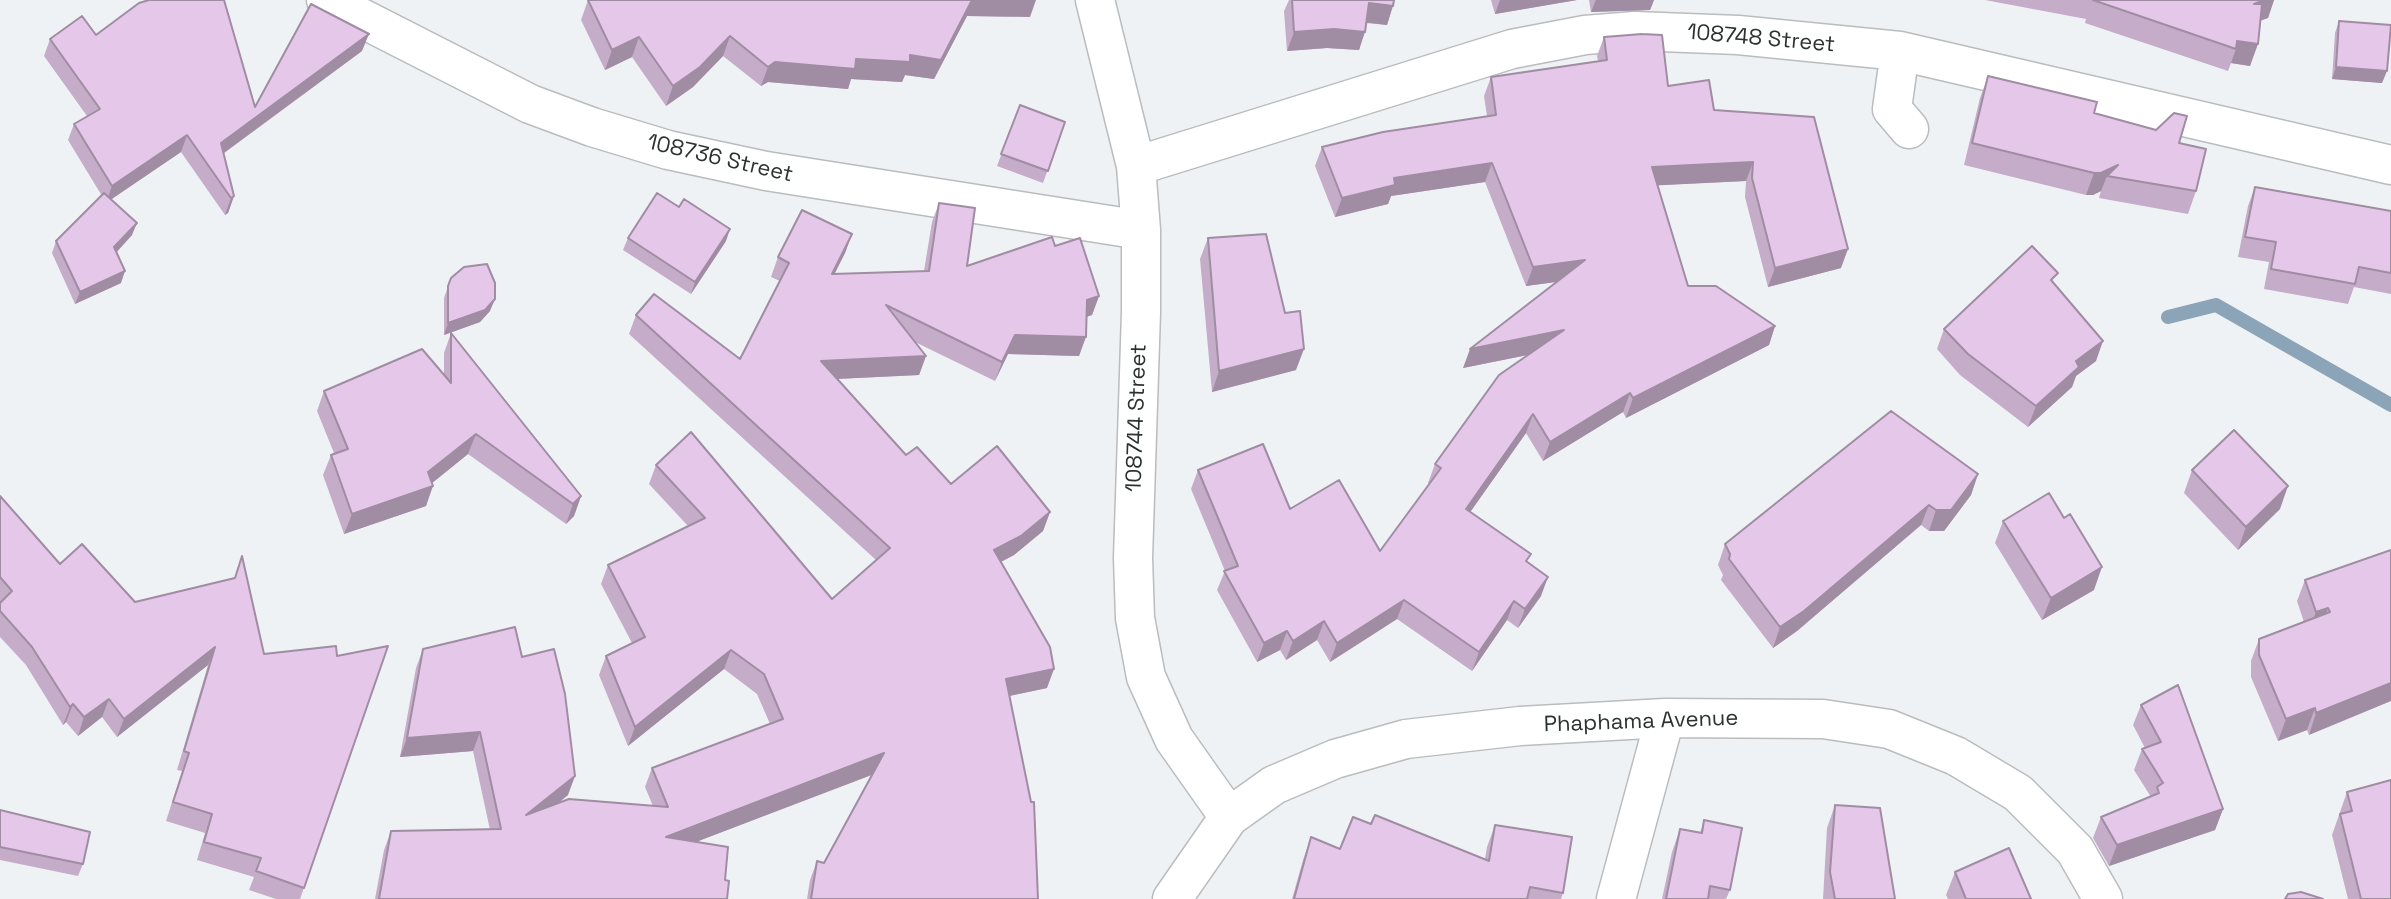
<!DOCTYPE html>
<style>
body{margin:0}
canvas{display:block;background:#eff2f4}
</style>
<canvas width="2391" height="899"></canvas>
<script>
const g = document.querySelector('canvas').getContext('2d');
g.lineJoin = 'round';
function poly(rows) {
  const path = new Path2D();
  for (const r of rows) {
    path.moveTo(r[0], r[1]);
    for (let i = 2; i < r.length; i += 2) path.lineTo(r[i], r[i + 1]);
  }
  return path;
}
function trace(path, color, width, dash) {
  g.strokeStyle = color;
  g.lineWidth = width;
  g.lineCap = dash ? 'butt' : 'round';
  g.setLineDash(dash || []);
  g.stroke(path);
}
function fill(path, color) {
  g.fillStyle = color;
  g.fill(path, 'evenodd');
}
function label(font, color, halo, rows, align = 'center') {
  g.font = font + ' "Space Grotesk",sans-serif';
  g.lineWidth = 8;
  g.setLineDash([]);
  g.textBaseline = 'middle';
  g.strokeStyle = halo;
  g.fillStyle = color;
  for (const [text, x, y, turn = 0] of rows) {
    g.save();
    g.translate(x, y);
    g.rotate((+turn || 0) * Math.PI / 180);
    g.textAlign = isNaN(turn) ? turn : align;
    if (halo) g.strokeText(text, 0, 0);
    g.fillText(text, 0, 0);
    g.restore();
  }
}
const stream = poly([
 [2168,317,2216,305,2391,405]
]);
const minor = poly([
 [326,0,530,104,592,127,668,150,766,171,1141,230],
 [1095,0,1136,166,1141,230,1141,312,1133,558,1135,618,1146,677,1174,739,1229,817],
 [1900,51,1892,109,1909,129],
 [1136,166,1512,49,1585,35,1635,31,1738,35,1900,51,2391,165],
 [1172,899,1229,817,1274,785,1335,759,1406,739,1520,726,1665,718,1823,719,1889,729,1956,756,2018,793,2075,850,2103,899],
 [1616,899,1665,718]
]);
const wall = poly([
 [588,0,1030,17,967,16,934,79,905,75,902,82,851,79,848,89,768,82,761,86,723,56,693,87,666,106,632,57,605,70,581,20],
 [1289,0,1394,0,1387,25,1366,23,1359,50,1327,48,1287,51,1284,11],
 [1491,0,1577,0,1495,14],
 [1589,0,1654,0,1650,10,1591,12],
 [1985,0,2274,0,2268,18,2260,20,2250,66,2231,63,2228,71,2085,23,2086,19],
 [2339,21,2382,83,2332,79,2335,33],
 [96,35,255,107,362,51,223,154,234,196,228,213,225,215,181,152,111,199,132,235,117,252,121,283,75,304,52,253,56,241,102,196,68,140,74,124,87,116,44,56,50,39],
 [1604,37,1668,86,1714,110,1841,268,1768,287,1745,197,1746,181,1658,185,1688,286,1775,326,1769,345,1626,418,1623,412,1543,461,1526,433,1470,512,1528,562,1541,596,1518,628,1507,620,1472,671,1397,619,1330,662,1317,640,1286,660,1280,650,1257,662,1217,590,1225,571,1191,489,1198,470,1290,509,1380,551,1429,484,1428,483,1435,464,1528,355,1463,368,1556,282,1526,286,1485,182,1391,196,1388,204,1335,217,1315,166,1322,147,1487,116,1484,96,1491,77,1598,61,1597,56],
 [1988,76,2179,143,2196,191,2188,214,2099,198,2101,191,2093,195,2086,195,1964,165,1980,98],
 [1020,105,1065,122,1043,183,997,166],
 [2255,187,2391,211,2391,294,2354,287,2348,304,2264,289,2269,262,2238,257,2248,206],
 [939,203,967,266,1055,246,1099,296,1092,315,1086,317,1079,356,1008,354,995,381,915,342,926,356,919,375,837,379,906,455,951,484,1050,512,1043,531,1014,555,1001,562,1047,688,1010,696,1038,899,807,899,810,880,817,861,824,863,872,774,696,842,725,880,727,899,375,899,384,850,391,831,490,830,473,751,400,757,416,668,423,649,522,657,568,795,557,804,653,806,645,787,652,768,770,724,757,694,724,669,628,746,599,675,606,656,632,643,601,584,608,565,688,526,649,484,656,465,832,599,876,560,629,334,636,315,740,359,780,281,771,277,778,257,852,234,845,253,834,274,924,271,932,222],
 [679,207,726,241,691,294,623,250,628,238],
 [1208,238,1296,370,1212,392,1200,259],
 [451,278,490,311,480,322,444,335,444,298],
 [2055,284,2096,361,2076,376,2072,387,2028,427,1960,375,1937,349,1944,329],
 [451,333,581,496,574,516,566,524,468,454,432,483,426,506,344,534,323,475,331,455,334,453,317,411,324,391,444,374,444,353],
 [2192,470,2280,509,2238,550,2184,493],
 [1978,474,1971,495,1944,531,1929,531,1921,525,1797,631,1773,648,1721,580,1723,575,1718,565,1725,544],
 [0,496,60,564,135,602,234,579,242,556,264,654,337,656,388,646,300,899,276,899,249,890,254,877,197,860,205,833,166,821,182,771,177,770,208,665,117,737,102,717,78,736,66,722,63,725,26,665,0,637],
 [2003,521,2094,590,2042,620,1995,543],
 [2391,550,2309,735,2307,730,2278,741,2251,677,2251,661,2259,639,2304,622,2297,601,2305,580],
 [2141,705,2223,809,2215,830,2109,866,2093,838,2101,817,2151,797,2134,770,2142,749,2145,748,2133,725],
 [2347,792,2391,899,2348,899,2332,835],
 [1835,805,1895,899,1823,899,1827,828],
 [0,810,83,864,78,876,0,860],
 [1704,820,1730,890,1726,899,1662,899,1672,852,1680,829,1700,833],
 [1371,824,1485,859,1487,847,1495,825,1563,893,1561,899,1292,899,1303,860,1311,837,1340,849],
 [1955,872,2031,899,1948,899,1946,895]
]);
const shadedWall = poly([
 [972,0,1036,0,1030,17,967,16,934,79,905,75,902,82,851,79,848,89,768,82,761,86,768,67,775,62,910,55],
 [1500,0,1577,0,1495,14],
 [1596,0,1654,0,1650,10,1591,12],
 [2264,0,2274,0,2268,18,2246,26,2254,4],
 [1369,3,1393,6,1387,25,1362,22],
 [1334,29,1365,32,1359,50,1327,48,1287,51,1294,32],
 [369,34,362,51,214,160,221,143],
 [730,36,723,56,693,87,666,106,673,86],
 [639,37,632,57,605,70,612,50],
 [2237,41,2258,44,2250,66,2231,63,2236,49],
 [2336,67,2387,71,2382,83,2332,79],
 [187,135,181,152,106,203,112,186],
 [1753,162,1746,181,1645,186,1652,167],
 [1492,163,1485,182,1391,196,1388,204,1335,217,1342,198,1394,178],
 [2118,165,2107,176,2101,191,2093,195,2086,195,2094,173],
 [234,196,228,213,225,215,231,198],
 [137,223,132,235,110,259,114,247],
 [730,229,726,241,691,294,695,282],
 [852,234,845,253,825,293,832,274],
 [1848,249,1841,268,1768,287,1775,268],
 [1585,260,1578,279,1526,286,1533,267],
 [125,271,121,283,75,304,80,292],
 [1099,296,1092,315,1080,319,1087,300],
 [495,299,490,311,480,322,444,335,448,323],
 [1775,326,1769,345,1626,418,1633,398],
 [1564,330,1557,349,1463,368,1470,349],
 [1015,335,1086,337,1079,356,1008,354,995,381,1002,362],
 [2103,341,2096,361,2076,376,2072,387,2028,427,2036,406,2076,361],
 [1304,349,1296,370,1212,392,1219,371],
 [926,356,919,375,814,380,821,361],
 [1630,393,1623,412,1543,461,1550,442],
 [1533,414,1526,433,1459,528,1466,509],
 [476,434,468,454,426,488,433,486,426,506,344,534,352,514,428,472],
 [1978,474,1971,495,1944,531,1929,531,1936,510],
 [2288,486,2280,509,2238,550,2246,527],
 [581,496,574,516,566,524,573,504],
 [1929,505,1921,525,1797,631,1773,648,1780,627],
 [1050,512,1043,531,1014,555,987,569,994,550],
 [2102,567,2094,590,2042,620,2051,598],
 [1548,577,1541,596,1518,628,1525,609],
 [1404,600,1397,619,1330,662,1337,643],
 [1514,601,1507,620,1472,671,1479,652],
 [2328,608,2321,629,2308,633,2316,612],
 [1324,621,1317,640,1286,660,1293,641],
 [1287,631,1280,650,1257,662,1264,643],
 [215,647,208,665,117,737,124,719],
 [731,650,724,669,628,746,635,727],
 [1054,669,1047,688,999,698,1006,679],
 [2391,683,2391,701,2309,735,2316,713],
 [109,699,102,717,78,736,84,717],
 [73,704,66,722,63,725,70,707],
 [2315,708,2307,730,2278,741,2286,719],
 [480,732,473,751,400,757,407,738],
 [884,753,877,773,659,856,666,837],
 [575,776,568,795,519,834,526,815],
 [2223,809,2215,830,2109,866,2117,845]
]);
const building = poly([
 [149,0,224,0,255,107,311,4,369,34,221,143,234,196,231,198,187,135,112,186,74,124,100,109,50,39,82,16,96,35,139,3,149,0],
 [588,0,972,0,941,60,910,55,910,62,856,59,855,69,775,62,768,67,730,36,700,67,673,86,639,37,612,50,588,0],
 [1292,0,1394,0,1393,6,1369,3,1365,32,1334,29,1294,32,1292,0],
 [2093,0,2264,0,2254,4,2262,4,2258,44,2237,41,2236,49,2093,0],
 [2339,21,2391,25,2387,71,2336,67,2339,21],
 [1642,34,1662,35,1668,86,1709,80,1714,110,1814,117,1848,249,1775,268,1752,178,1753,162,1652,167,1688,286,1716,286,1775,326,1633,398,1630,393,1550,442,1533,414,1466,509,1531,554,1526,561,1548,577,1525,609,1514,601,1479,652,1404,600,1337,643,1324,621,1293,641,1287,631,1264,643,1224,571,1238,566,1198,470,1263,444,1290,509,1339,480,1380,551,1441,468,1435,464,1499,375,1564,330,1470,349,1585,260,1533,267,1492,163,1394,178,1395,185,1342,198,1322,147,1383,132,1496,115,1491,77,1607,60,1604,37,1642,34],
 [1988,76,2097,102,2094,113,2156,130,2174,113,2187,116,2179,143,2206,149,2196,191,2107,176,2118,165,2101,173,2094,173,1972,143,1988,76],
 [1020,105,1065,122,1048,171,1001,154,1020,105],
 [2255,187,2391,211,2391,273,2359,267,2355,284,2271,269,2276,242,2245,237,2255,187],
 [104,193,137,223,114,247,125,271,80,292,56,241,104,193],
 [657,193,679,207,684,199,730,229,695,282,628,238,657,193],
 [939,203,975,208,967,266,1052,237,1055,246,1080,238,1099,296,1087,300,1086,337,1015,335,1002,362,886,305,926,356,821,361,906,455,917,447,951,484,997,446,1050,512,1021,536,994,550,1050,647,1054,669,1006,679,1031,802,1034,802,1038,899,811,899,817,861,824,863,884,753,666,837,728,847,725,880,729,881,727,899,379,899,391,831,501,829,480,732,407,738,423,649,515,627,522,657,554,649,565,694,575,776,526,815,569,799,668,807,652,768,783,719,764,674,731,650,635,727,606,656,645,637,608,565,705,518,656,465,691,432,832,599,890,548,636,315,654,294,740,359,789,263,778,257,802,210,852,234,832,274,929,271,939,203],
 [1266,234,1285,313,1300,311,1304,349,1219,371,1208,238,1266,234],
 [2032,246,2058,273,2051,280,2103,341,2076,361,2079,367,2036,406,1968,354,1944,329,2032,246],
 [487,264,495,283,495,299,485,310,448,323,448,286,451,278,464,267,487,264],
 [451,333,581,496,573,504,476,434,428,472,433,486,352,514,331,455,348,449,324,391,422,349,451,383,451,333],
 [1891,411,1978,474,1951,510,1936,510,1929,505,1804,611,1780,627,1729,559,1730,554,1725,544,1891,411],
 [2234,430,2288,486,2246,527,2192,470,2234,430],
 [2049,493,2064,518,2070,514,2102,567,2051,598,2003,521,2049,493],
 [0,496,60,564,82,544,135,602,235,578,242,556,264,654,336,646,337,656,388,646,304,888,256,871,261,858,204,842,212,814,173,802,189,753,184,751,215,647,124,719,109,699,84,717,73,704,70,707,32,647,0,611,0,603,12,591,0,577,0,496],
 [2391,550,2391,683,2316,713,2315,708,2286,719,2259,655,2259,639,2330,612,2328,608,2316,612,2305,580,2391,550],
 [2178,685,2223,809,2117,845,2101,817,2159,793,2157,787,2163,783,2142,749,2161,742,2141,705,2178,685],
 [2391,780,2391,899,2361,899,2340,814,2352,811,2347,792,2391,780],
 [1835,805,1880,808,1895,899,1835,899,1830,872,1835,805],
 [0,810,90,832,83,864,0,847,0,810],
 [1375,815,1489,861,1495,825,1572,837,1563,893,1530,887,1527,899,1294,899,1311,837,1340,849,1353,817,1371,824,1375,815],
 [1704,820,1742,828,1730,890,1710,886,1708,899,1666,899,1680,829,1702,833,1704,820],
 [2009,848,2031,899,1966,899,1955,872,2009,848],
 [2301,892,2323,899,2285,899,2288,894,2301,892]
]);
const streetNames = [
 ["108748 Street",1761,39,5],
 ["108736 Street",720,159,13],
 ["108744 Street",1137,418,-88],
 ["Phaphama Avenue",1641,722,-2]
];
trace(stream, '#8ca4b8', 14);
trace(minor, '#babcbe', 41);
trace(minor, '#fff', 38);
fill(wall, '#c5acc8');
fill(shadedWall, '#a08ca3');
fill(building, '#e5c8e9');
trace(building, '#a08ca3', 2);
label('22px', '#2f3030', '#feffff', streetNames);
</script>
